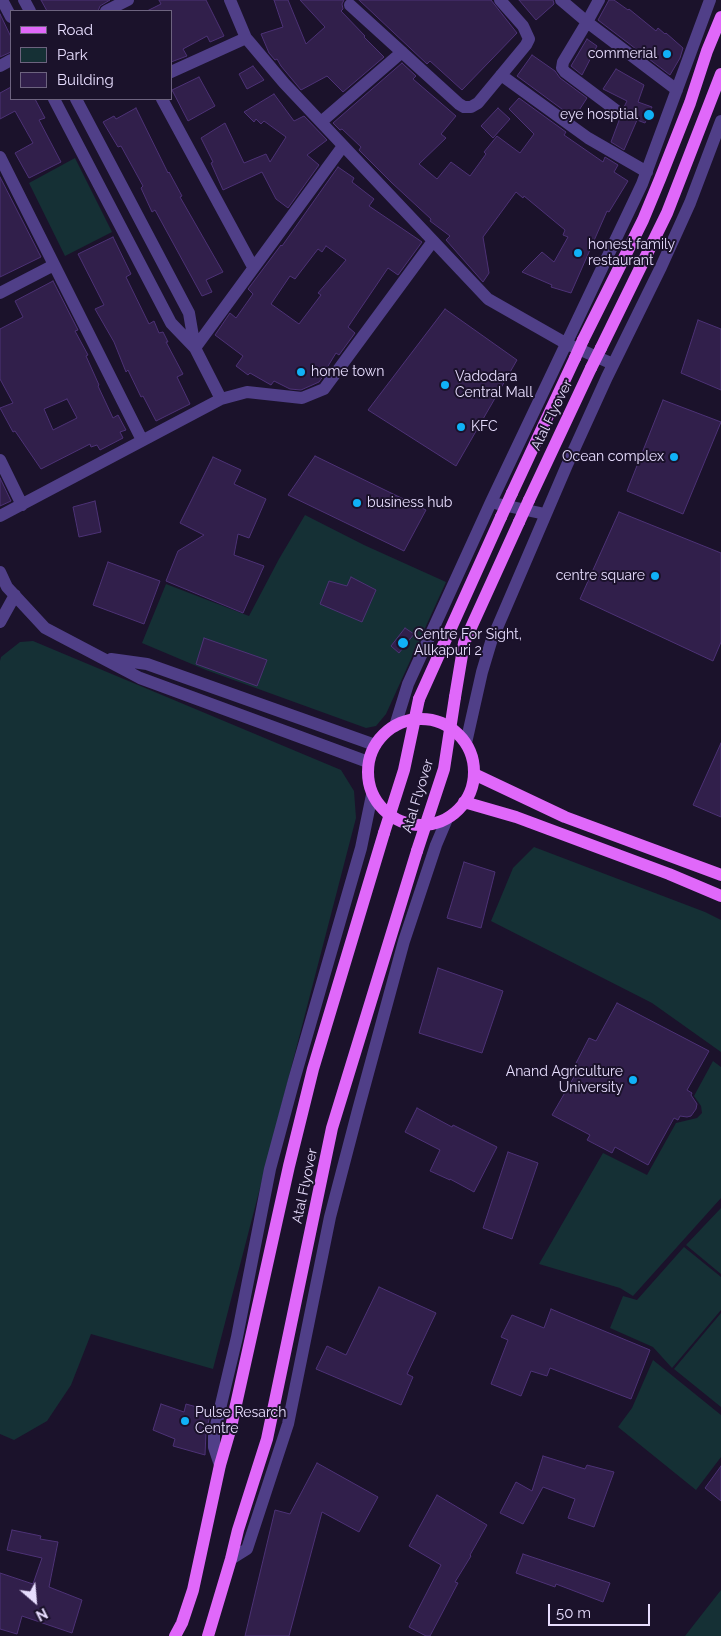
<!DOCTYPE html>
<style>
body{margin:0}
#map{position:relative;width:721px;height:1636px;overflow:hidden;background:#1b122b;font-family:Raleway,sans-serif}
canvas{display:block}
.legend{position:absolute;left:10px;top:10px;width:162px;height:90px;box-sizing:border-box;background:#1b122b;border:1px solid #6d637f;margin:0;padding:6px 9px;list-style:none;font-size:15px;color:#e7ddfe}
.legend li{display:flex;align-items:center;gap:10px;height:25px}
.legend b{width:25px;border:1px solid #6d637f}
.north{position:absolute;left:10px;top:1576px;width:50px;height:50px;-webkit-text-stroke:4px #1b122b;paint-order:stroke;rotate:153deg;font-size:14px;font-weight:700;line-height:20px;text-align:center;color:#e7ddfe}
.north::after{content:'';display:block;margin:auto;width:18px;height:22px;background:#e7ddfe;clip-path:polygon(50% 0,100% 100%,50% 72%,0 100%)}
.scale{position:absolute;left:548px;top:1604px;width:102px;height:22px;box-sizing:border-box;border:2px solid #e7ddfe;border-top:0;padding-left:6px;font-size:15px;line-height:18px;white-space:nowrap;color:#e7ddfe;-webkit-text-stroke:4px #1b122b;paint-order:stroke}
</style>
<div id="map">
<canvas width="721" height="1636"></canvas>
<ul class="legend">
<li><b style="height:6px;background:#e068fa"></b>Road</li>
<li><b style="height:14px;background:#153035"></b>Park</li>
<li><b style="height:14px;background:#311f4b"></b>Building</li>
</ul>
<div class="north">N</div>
<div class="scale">50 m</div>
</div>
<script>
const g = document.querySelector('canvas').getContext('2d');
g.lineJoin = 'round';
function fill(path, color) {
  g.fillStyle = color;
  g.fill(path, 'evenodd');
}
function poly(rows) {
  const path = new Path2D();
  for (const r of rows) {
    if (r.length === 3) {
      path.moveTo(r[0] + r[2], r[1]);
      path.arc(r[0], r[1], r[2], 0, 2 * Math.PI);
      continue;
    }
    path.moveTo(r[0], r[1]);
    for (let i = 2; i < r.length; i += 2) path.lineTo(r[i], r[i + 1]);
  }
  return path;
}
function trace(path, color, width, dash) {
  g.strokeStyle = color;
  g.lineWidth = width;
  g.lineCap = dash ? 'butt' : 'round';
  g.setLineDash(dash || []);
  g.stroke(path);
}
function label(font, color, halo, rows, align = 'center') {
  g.font = font + ' Raleway,sans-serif';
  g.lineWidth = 4;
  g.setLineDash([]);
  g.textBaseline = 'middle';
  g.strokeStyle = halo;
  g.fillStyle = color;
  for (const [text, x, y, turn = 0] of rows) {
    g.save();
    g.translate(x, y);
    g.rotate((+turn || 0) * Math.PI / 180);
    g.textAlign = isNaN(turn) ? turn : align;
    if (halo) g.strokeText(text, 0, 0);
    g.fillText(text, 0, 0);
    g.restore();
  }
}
const green = poly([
 [75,158,112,232,65,256,29,183],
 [305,515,364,545,446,582,386,714,376,726,366,728,206,670,142,643,166,584,249,616,279,559],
 [33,641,341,770,354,791,356,818,213,1369,91,1334,71,1385,47,1421,14,1440,0,1434,0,661,1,657,20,642],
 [534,847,705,912,721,920,721,1052,652,1003,491,921,513,868],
 [713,1061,721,1067,721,1198,633,1296,620,1288,539,1264,603,1153,647,1175,676,1123,697,1118,702,1113,701,1106,694,1096],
 [721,1208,721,1274,686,1245],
 [684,1247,721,1277,721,1310,672,1368,653,1347,610,1328,623,1296,637,1300],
 [721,1313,721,1407,674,1369],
 [653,1360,721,1415,721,1457,696,1490,618,1427,632,1408],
 [721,1590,721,1636,685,1636]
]);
const building = poly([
 [41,0,110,0,100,6,98,11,47,11,41,0],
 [159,0,206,0,224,36,210,42,207,36,183,49,187,56,171,62,171,11,147,11,161,4,159,0],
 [274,0,288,0,306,44,325,27,300,0,344,0,342,4,343,9,341,11,365,36,364,37,384,57,343,92,327,76,301,90,281,66,277,59,275,60,269,53,261,34,283,27,274,0],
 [359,0,491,0,517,33,462,90,430,61,427,64,359,0],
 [519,0,553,0,554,4,536,20,519,0],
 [609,0,614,0,628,10,629,9,656,31,658,28,665,34,666,33,683,48,680,58,670,75,598,20,609,0],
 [0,14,11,37,11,52,0,57,0,14],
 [587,39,597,46,582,75,571,66,587,39],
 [532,55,555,71,560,78,587,98,574,118,517,76,532,55],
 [402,63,416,76,413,79,456,116,441,134,446,138,419,164,437,179,451,162,470,176,486,154,484,152,497,136,520,153,534,134,509,109,519,98,566,132,564,135,603,162,605,157,618,165,614,172,628,181,609,212,607,211,571,293,551,287,552,285,522,272,542,252,554,262,568,237,563,235,565,230,524,196,523,198,516,192,483,237,489,273,483,282,446,240,450,236,430,221,431,219,392,183,359,150,361,147,342,129,340,130,333,123,402,63],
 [253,66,264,80,247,89,239,74,253,66],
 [616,69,644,85,638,102,652,107,645,123,637,120,624,150,611,142,620,118,625,112,624,107,627,101,603,89,616,69],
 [199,77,215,106,188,121,172,90,199,77],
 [11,87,11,99,37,99,35,99,45,118,39,120,61,162,29,178,15,153,33,143,15,111,0,119,0,93,11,87],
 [274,94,294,121,304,116,327,140,307,155,319,165,288,208,276,199,262,172,223,190,211,163,213,162,201,138,225,123,244,163,266,154,270,162,286,137,264,121,261,124,256,119,254,122,244,112,274,94],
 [136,108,168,173,169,172,182,196,180,197,223,272,206,280,212,292,202,296,155,210,152,212,141,188,143,186,121,146,118,147,103,122,114,116,116,119,136,108],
 [498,108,510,119,493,138,481,126,498,108],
 [338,167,354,178,352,182,374,199,369,206,422,242,398,275,388,268,348,327,355,333,339,355,336,353,325,371,326,372,319,382,301,390,290,389,274,381,271,385,250,373,248,375,236,366,243,356,215,335,230,313,236,318,253,294,248,289,281,245,282,246,338,167],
 [326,246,346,260,318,293,321,295,299,324,271,304,290,276,295,279,318,249,322,252,326,246],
 [0,177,41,257,0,277,0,177],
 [113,237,131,274,126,277,149,324,154,321,159,333,163,332,168,342,166,342,183,374,177,377,190,404,156,421,143,396,141,397,128,370,126,372,114,342,95,309,104,305,78,254,113,237],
 [53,281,78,330,75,331,88,355,86,356,99,385,98,386,113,418,118,415,126,430,120,432,123,438,100,450,97,445,91,447,90,444,41,469,15,431,13,432,0,408,13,403,0,379,0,329,23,317,15,301,53,281],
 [67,399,77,418,53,430,44,409,67,399],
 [445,309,517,360,456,466,368,410,445,309],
 [698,320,721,329,721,390,681,373,698,320],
 [663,400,721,422,683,514,627,491,663,400],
 [315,456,426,510,404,551,288,495,315,456],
 [213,457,241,470,234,484,266,499,249,538,238,534,234,555,264,566,243,613,166,581,178,551,204,535,180,523,213,457],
 [0,478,11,501,0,506,0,478],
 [95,501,101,532,79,537,73,507,95,501],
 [619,512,721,553,721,642,713,661,580,599,619,512],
 [108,562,160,581,144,624,93,605,108,562],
 [351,577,376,590,362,622,320,604,329,581,347,586,351,577],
 [405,628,414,634,399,653,391,646,405,628],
 [204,638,267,660,257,686,196,664,204,638],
 [721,743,721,817,693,805,721,743],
 [464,862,495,872,481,928,447,918,464,862],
 [438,968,503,991,482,1053,419,1033,438,968],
 [617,1003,709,1051,687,1090,692,1093,691,1095,697,1104,696,1109,691,1116,687,1117,680,1116,678,1120,674,1118,648,1165,615,1147,612,1153,587,1140,590,1135,552,1115,578,1070,574,1067,589,1038,596,1041,617,1003],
 [417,1108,452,1127,453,1125,497,1147,474,1192,450,1179,450,1180,430,1171,440,1150,405,1132,417,1108],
 [508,1152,538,1163,512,1239,483,1228,508,1152],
 [379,1287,436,1313,407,1374,413,1377,401,1405,316,1369,327,1346,346,1355,379,1287],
 [551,1309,650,1350,631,1399,550,1368,547,1376,531,1371,521,1396,491,1384,508,1340,501,1337,512,1315,544,1328,551,1309],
 [161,1404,184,1412,186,1404,211,1411,206,1432,205,1455,173,1446,175,1439,153,1430,161,1404],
 [543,1456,585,1469,587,1465,614,1472,594,1527,568,1518,575,1499,543,1487,523,1524,500,1513,516,1482,532,1491,543,1456],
 [317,1463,378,1497,359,1532,322,1512,289,1636,245,1636,275,1510,290,1514,317,1463],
 [721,1466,721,1501,705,1488,721,1466],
 [437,1495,487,1525,470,1555,471,1556,455,1582,458,1583,430,1636,426,1636,409,1627,441,1565,409,1546,437,1495],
 [12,1530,41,1536,40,1539,58,1542,49,1587,82,1600,72,1633,22,1616,17,1634,0,1629,0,1573,33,1584,42,1558,7,1550,12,1530],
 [523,1554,610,1583,603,1602,556,1584,555,1587,516,1573,523,1554]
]);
const minor = poly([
 [2,0,11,17],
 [24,0,30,11],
 [230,0,246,38,252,45,284,83,488,299,567,344,613,364],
 [561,0,587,22,677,90],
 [599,0,587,22,563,62,562,68,565,72,617,111],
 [350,5,459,104,464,107,471,107,478,103,526,45,529,39,523,26,500,0],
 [106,11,128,0],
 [0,66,11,60],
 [171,72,246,38],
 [501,75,588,138,647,172],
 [54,99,171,323,195,348,221,399],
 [76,99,189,313,195,348],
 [162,99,253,267],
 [321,122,402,52],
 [0,157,142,440],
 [0,293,54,265],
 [195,348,343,146],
 [0,460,22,505],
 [498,504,545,514],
 [0,516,221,399,247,392,302,398,324,389,433,241],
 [0,572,7,587,45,628,140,678,368,762],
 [0,622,15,595],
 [111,659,147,664,375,745],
 [395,726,408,684,491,502,642,184,710,0],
 [466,743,482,672,491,642,567,465,607,377,661,267,690,203,721,121],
 [220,1465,214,1447,214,1434,237,1337,270,1169,294,1080,361,848,372,795],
 [231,1559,247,1549,288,1424,330,1217,358,1110,404,941,436,845,447,819]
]);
const major = poly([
 [583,340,643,220,660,179,690,103,707,51,721,17],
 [601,348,667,213,721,74],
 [512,493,575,358],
 [529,500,591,368],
 [455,697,464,643,519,522],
 [419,699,501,517],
 [421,772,53],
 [474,774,565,817,721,875],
 [464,802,516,817,669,874,721,896],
 [175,1636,182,1623,193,1590,220,1465,231,1427,289,1166,313,1069,384,833],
 [208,1636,231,1559,238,1530,267,1439,332,1128,417,851]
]);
const majorBridge = poly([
 [575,358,583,340],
 [591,368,601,348],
 [501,517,512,493],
 [519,522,529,500],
 [384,833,404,770,419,699],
 [417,851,444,769,455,697]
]);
const markers = [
 [667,54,5,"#10b2f7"],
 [649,115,6,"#10b2f7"],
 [578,253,5,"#10b2f7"],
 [301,372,5,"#10b2f7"],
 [445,385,5,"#10b2f7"],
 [461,427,5,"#10b2f7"],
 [674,457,5,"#10b2f7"],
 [357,503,5,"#10b2f7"],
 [655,576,5,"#10b2f7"],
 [403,643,6,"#10b2f7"],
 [633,1080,5,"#10b2f7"],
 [185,1421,5,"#10b2f7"]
];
const poiNames = [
 ["commerial",657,54,"right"],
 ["eye hosptial",638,115,"right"],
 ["honest family",588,245],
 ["restaurant",588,261],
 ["home town",311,372],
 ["Vadodara",455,377],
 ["Central Mall",455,393],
 ["KFC",471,427],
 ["Ocean complex",664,457,"right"],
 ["business hub",367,503],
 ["centre square",645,576,"right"],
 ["Centre For Sight,",414,635],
 ["Allkapuri 2",414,651],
 ["Anand Agriculture",623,1072,"right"],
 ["University",623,1088,"right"],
 ["Pulse Resarch",195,1413],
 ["Centre",195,1429]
];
const streetNames = [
 ["Atal Flyover",552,415,-64],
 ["Atal Flyover",418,796,-73],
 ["Atal Flyover",305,1186,-78]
];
fill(green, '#153035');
fill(building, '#311f4b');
trace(building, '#4d3276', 1);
trace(minor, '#503f88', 12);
trace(major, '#e068fa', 12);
trace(majorBridge, '#e068fa', 12);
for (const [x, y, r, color] of markers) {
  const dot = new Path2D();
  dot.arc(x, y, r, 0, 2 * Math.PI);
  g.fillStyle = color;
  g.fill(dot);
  trace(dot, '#1b122b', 2);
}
label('14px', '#e7ddfe', '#1b122b', poiNames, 'left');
label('14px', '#e7ddfe', '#1b122b', streetNames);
</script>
